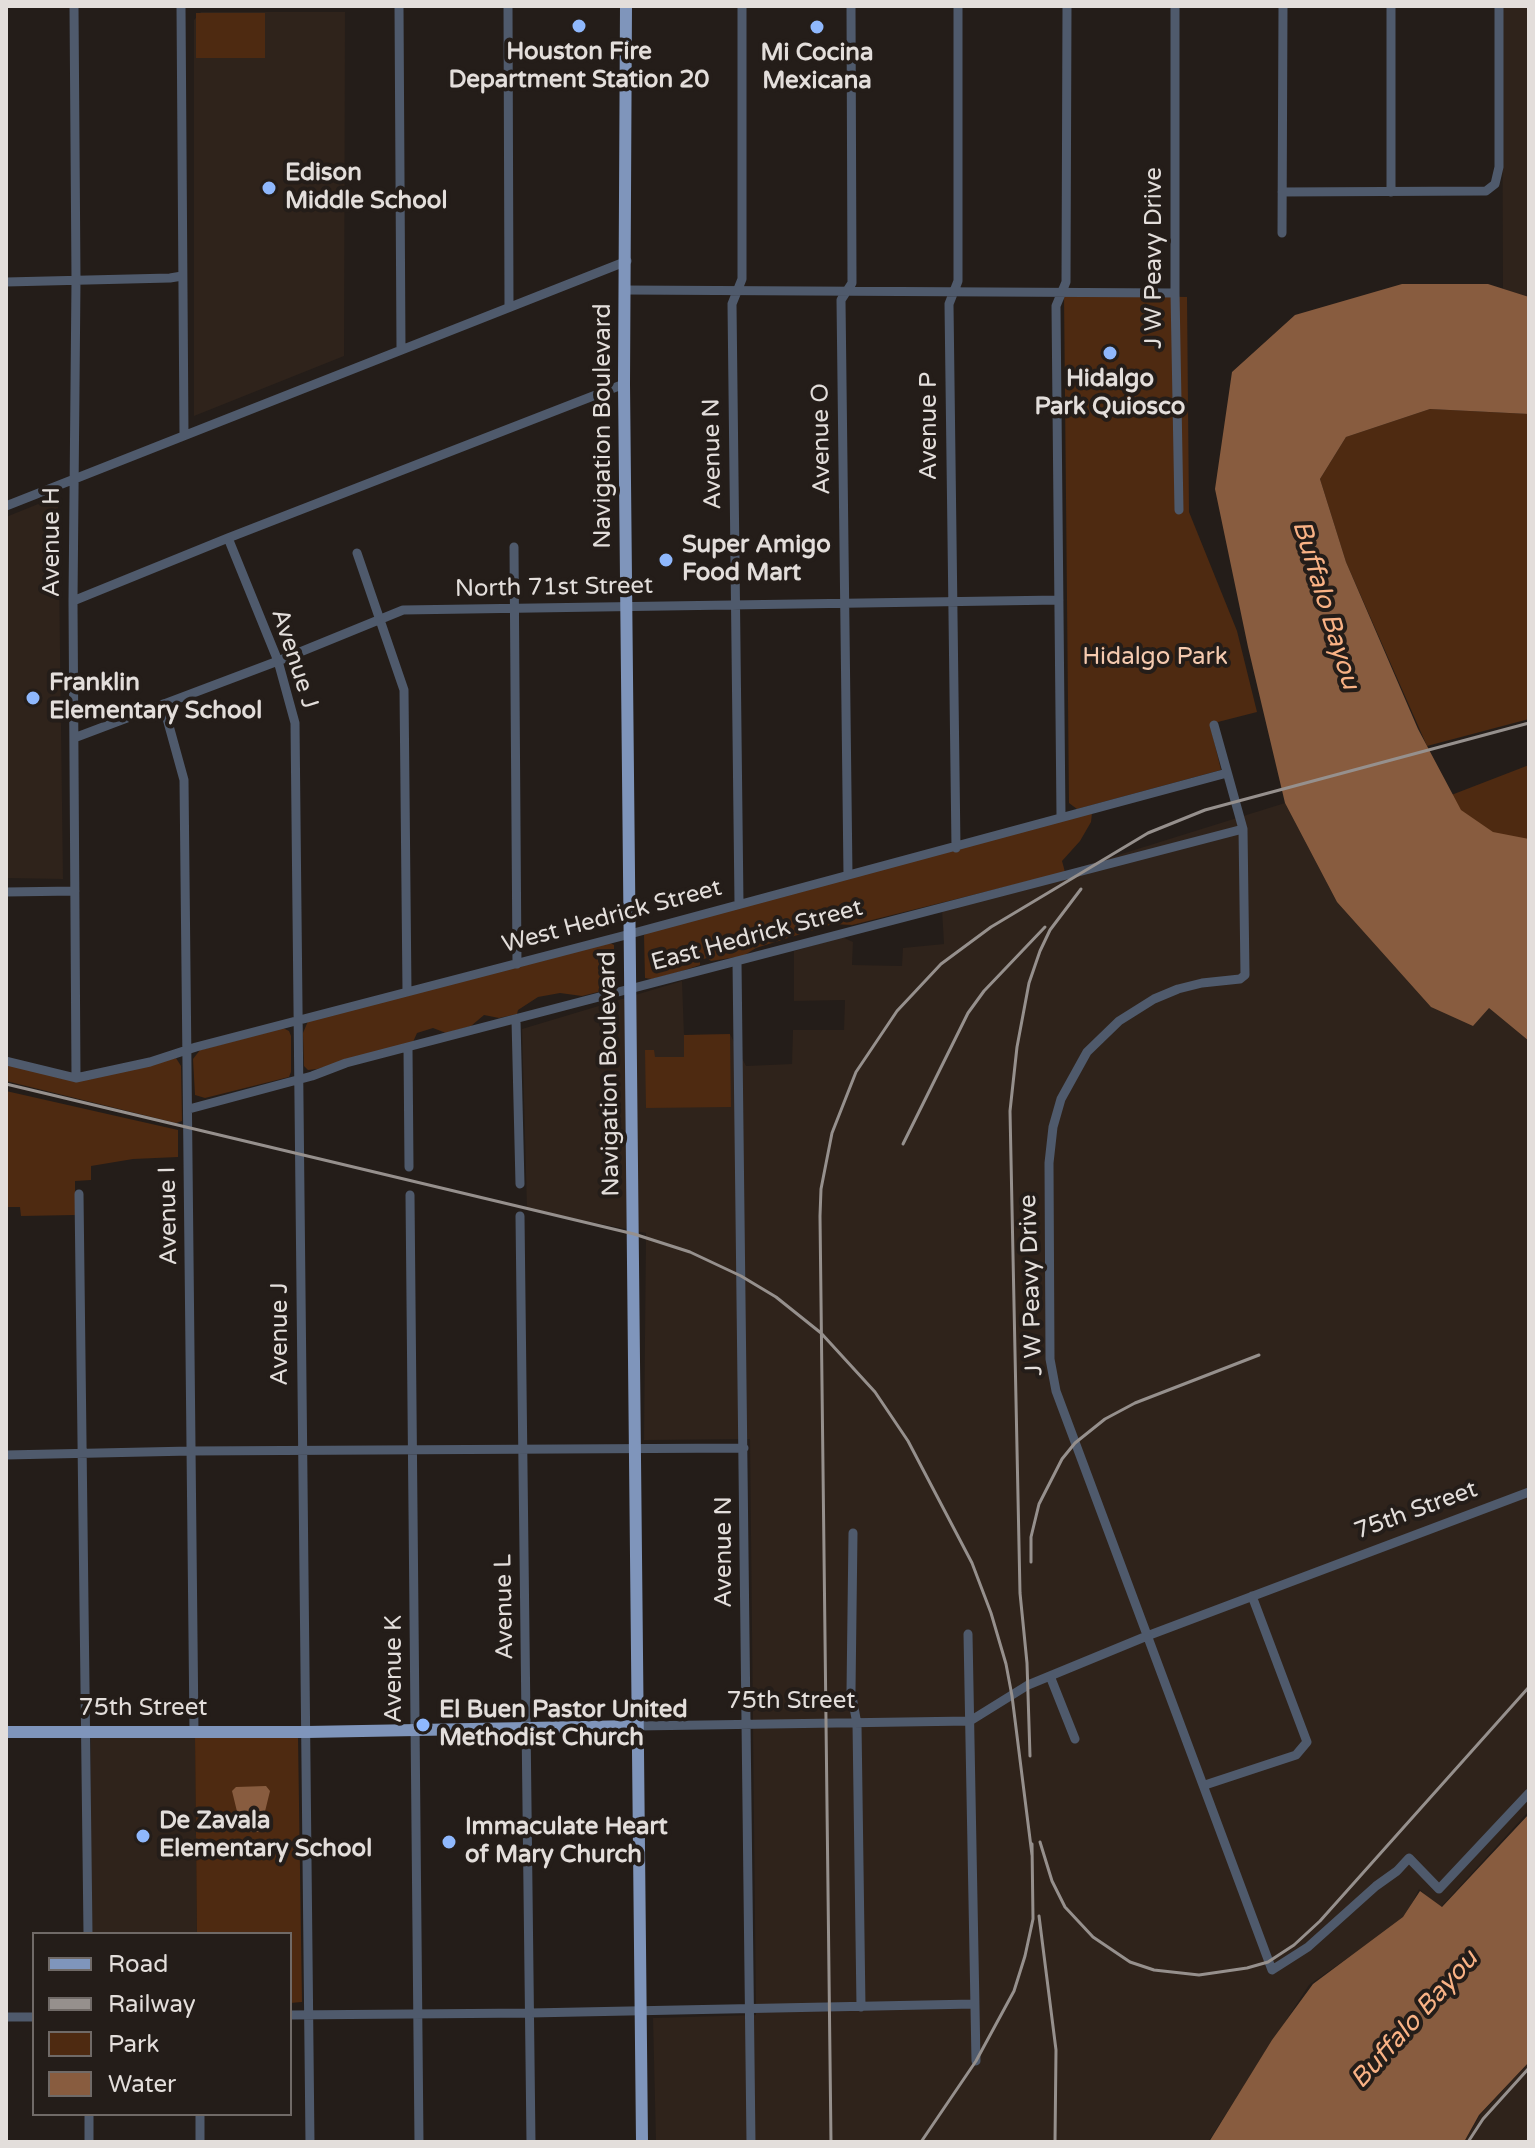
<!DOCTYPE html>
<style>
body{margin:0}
#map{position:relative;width:1535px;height:2148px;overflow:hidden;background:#241d19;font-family:"Varela Round",sans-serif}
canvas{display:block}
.frame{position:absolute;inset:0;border:8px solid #e3dedb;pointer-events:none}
.legend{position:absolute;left:32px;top:1932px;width:260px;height:184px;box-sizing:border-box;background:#241d19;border:2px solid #706a67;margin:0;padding:10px 14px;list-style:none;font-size:24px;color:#e3dedb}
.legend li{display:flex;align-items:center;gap:16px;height:40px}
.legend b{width:40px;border:2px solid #706a67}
</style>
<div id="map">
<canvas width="1535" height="2148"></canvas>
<div class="frame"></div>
<ul class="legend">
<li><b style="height:10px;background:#7f95bb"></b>Road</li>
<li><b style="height:10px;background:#96908d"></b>Railway</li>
<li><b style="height:22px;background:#4e2a11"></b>Park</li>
<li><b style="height:22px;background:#885c3f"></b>Water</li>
</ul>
</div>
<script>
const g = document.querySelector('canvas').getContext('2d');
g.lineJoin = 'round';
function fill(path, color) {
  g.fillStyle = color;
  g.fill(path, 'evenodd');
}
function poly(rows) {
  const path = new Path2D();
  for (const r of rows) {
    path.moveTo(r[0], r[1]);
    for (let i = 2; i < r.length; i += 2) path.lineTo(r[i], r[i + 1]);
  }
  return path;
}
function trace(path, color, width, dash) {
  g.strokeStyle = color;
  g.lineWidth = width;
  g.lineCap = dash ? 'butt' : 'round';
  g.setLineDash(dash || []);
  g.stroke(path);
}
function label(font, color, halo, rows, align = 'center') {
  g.font = font + ' "Varela Round",sans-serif';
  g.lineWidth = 8;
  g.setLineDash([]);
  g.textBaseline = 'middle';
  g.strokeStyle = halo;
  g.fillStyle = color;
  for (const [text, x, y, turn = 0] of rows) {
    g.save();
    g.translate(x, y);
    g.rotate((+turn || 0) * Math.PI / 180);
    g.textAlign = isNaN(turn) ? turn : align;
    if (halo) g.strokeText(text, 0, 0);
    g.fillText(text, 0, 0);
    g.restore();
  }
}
const built = poly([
 [1502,6,1529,6,1529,297,1503,289],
 [201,12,345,12,344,356,194,416,194,20],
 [58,496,63,879,6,878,6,517],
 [1285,803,1337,902,1489,1008,1529,1041,1529,1811,1440,1908,1419,1889,1405,1918,1309,1985,1208,2142,656,2142,653,2018,756,2015,750,1439,644,1440,646,1233,527,1209,522,1029,682,981,684,1035,730,1034,746,1066,792,1064,793,1030,844,1030,845,1000,794,1001,794,951,842,937,853,942,852,965,902,966,903,948,944,944,942,910],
 [195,1737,197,1934,91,1934,91,1738],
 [1529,2062,1529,2142,1464,2142,1481,2114]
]);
const green = poly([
 [196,13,265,13,265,58,196,58],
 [1064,295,1187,297,1189,512,1237,631,1257,712,1210,724,1221,770,1077,809,1069,803],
 [1430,409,1529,414,1529,719,1427,746,1346,562,1320,479,1346,437],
 [1529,765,1529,864,1441,799],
 [1092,813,1091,822,1080,841,1062,861,1065,872,852,925,833,924,756,948,743,956,711,961,707,958,700,960,700,965,679,972,652,979,645,978,644,935,649,932],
 [610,943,614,945,614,988,582,996,560,993,538,997,518,1010,517,1014,499,1018,484,1015,471,1026,446,1033,433,1028,417,1033,413,1042,317,1069,308,1070,304,1066,303,1033,308,1021],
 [283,1028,289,1031,291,1036,291,1072,289,1077,205,1098,195,1095,193,1059,200,1050],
 [730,1034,731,1107,646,1108,645,1050,654,1050,655,1057,684,1057,684,1035],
 [176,1058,181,1066,182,1121,176,1123,6,1081,6,1064,64,1079],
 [6,1091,178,1130,178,1157,133,1159,91,1166,91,1180,75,1181,75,1215,21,1216,20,1207,6,1207],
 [195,1737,298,1737,302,2002,290,2003,290,1934,197,1934]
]);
const water = poly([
 [1402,284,1488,284,1529,297,1529,414,1430,409,1346,437,1320,479,1346,562,1418,729,1461,810,1493,832,1529,839,1529,1041,1489,1008,1473,1026,1431,1007,1337,902,1285,803,1248,647,1215,489,1232,372,1295,315],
 [266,1786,270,1791,260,1832,242,1832,232,1791,236,1787],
 [1529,1814,1529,2062,1479,2115,1464,2142,1209,2142,1272,2040,1313,1984,1403,1917,1420,1891,1442,1907]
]);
const minor = poly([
 [74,6,76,280,73,601,76,1078],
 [181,6,184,435],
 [399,6,401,349],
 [508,6,509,307],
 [1175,6,1175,293,1179,510],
 [1391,6,1391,192],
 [1282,192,1486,191,1495,184,1499,167,1499,6],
 [1282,233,1283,6],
 [6,282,170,278,182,276],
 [625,290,1175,293],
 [6,506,627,261],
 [228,538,278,661,295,723,310,2142],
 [514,547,517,964],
 [357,553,404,690,407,992],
 [73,601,228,538,624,384],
 [163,704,184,780,194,1732],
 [1214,725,1243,829,1245,975,1240,979,1202,983,1178,989,1154,999,1119,1021,1087,1052,1061,1099,1053,1127,1049,1163,1050,1359,1056,1391,1272,1970,1308,1947,1376,1886,1397,1871,1409,1858,1439,1889,1529,1793],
 [74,738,278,661,403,610,1059,600],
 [1061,816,1056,306,1066,282,1067,6],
 [956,848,949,304,958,281,958,6],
 [848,875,841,300,852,283,851,6],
 [6,892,75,891],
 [739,904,732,304,742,279,742,6],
 [737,962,751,2142],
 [516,1020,520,1184],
 [408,1048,409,1167],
 [6,1061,76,1078,150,1062,196,1047,630,934,1227,773],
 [189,1109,312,1076,346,1063,1243,829],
 [79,1194,88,1934],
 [410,1195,419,2142],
 [520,1216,531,2142],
 [6,1455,191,1451,744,1448],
 [853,1533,851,1691,857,1724,861,2007],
 [968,1634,976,2061],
 [1050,1676,1075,1739],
 [637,1726,970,1721,1028,1685,1147,1636,1529,1492],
 [1205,1785,1296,1755,1307,1742,1252,1596],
 [290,2015,530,2013,974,2004],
 [6,2017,34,2017],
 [89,2114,89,2142],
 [200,2114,200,2142]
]);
const major = poly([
 [626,6,624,384,642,2142],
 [6,1732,307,1732,637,1726]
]);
const rail = poly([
 [6,1084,634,1234,690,1252,741,1276,776,1297,821,1333,875,1392,908,1441,972,1563,991,1613,1006,1664,1012,1696,1032,1855],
 [903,1144,968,1013,984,991,1045,927],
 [1031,1562,1031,1537,1039,1504,1062,1459,1075,1443,1105,1419,1135,1403,1259,1355],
 [1030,1756,1027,1663,1020,1593,1010,1111,1017,1047,1029,983,1040,951,1050,930,1081,889],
 [1040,1842,1052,1881,1065,1907,1093,1937,1130,1962,1154,1970,1199,1975,1247,1968,1268,1962,1294,1945,1320,1921,1529,1687],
 [1039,1916,1056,2050,1055,2142],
 [831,2142,820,1216,821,1189,832,1133,856,1072,897,1011,941,964,991,927,1148,833,1205,810,1529,723],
 [921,2142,976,2061,1014,1991,1025,1956,1033,1919,1032,1844],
 [1468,2142,1483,2119,1529,2068]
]);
const markers = [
 [579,26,8,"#8fb8fd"],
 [817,27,8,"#8fb8fd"],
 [269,188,8,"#8fb8fd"],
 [1110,353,8,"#8fb8fd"],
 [666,560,8,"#8fb8fd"],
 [33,698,8,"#8fb8fd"],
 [423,1725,8,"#8fb8fd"],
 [143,1836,8,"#8fb8fd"],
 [449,1842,8,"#8fb8fd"]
];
const poiNames = [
 ["Houston Fire",579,53,"center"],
 ["Department Station 20",579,81,"center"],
 ["Mi Cocina",817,54,"center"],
 ["Mexicana",817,82,"center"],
 ["Edison",285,174],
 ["Middle School",285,202],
 ["Hidalgo",1110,380,"center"],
 ["Park Quiosco",1110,408,"center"],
 ["Super Amigo",682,546],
 ["Food Mart",682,574],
 ["Franklin",49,684],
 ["Elementary School",49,712],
 ["El Buen Pastor United",439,1711],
 ["Methodist Church",439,1739],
 ["De Zavala",159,1822],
 ["Elementary School",159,1850],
 ["Immaculate Heart",465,1828],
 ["of Mary Church",465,1856]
];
const streetNames = [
 ["J W Peavy Drive",1155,258,-90],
 ["Navigation Boulevard",604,426,-90],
 ["Avenue P",930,426,-90],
 ["Avenue O",822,439,-91],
 ["Avenue N",713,454,-91],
 ["Avenue H",53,542,-90],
 ["North 71st Street",554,588,-1],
 ["Avenue J",294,659,72],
 ["West Hedrick Street",612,917,-15],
 ["East Hedrick Street",757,936,-15],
 ["Navigation Boulevard",610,1074,-91],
 ["Avenue I",169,1216,-91],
 ["J W Peavy Drive",1032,1285,-92],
 ["Avenue J",281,1334,-90],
 ["75th Street",1416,1511,-20],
 ["Avenue N",725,1552,-90],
 ["Avenue L",505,1607,-91],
 ["Avenue K",395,1669,-90],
 ["75th Street",791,1702],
 ["75th Street",143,1709]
];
const parkNames = [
 ["Hidalgo Park",1155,658]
];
const waterNames = [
 ["Buffalo Bayou",1325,605,73],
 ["Buffalo Bayou",1415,2020,-48]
];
fill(built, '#2f231b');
fill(green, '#4e2a11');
fill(water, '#885c3f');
trace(minor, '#4f5a6c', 9);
trace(major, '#7f95bb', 12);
trace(rail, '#96908d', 3);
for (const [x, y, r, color] of markers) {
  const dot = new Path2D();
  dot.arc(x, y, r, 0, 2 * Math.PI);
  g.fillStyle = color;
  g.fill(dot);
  trace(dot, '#241d19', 3);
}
label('bold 24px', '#e3dedb', '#241d19', poiNames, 'left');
label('24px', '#e3dedb', '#241d19', streetNames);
label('24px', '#f5caaf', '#241d19', parkNames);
label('italic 26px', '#f9b285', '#241d19', waterNames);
</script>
